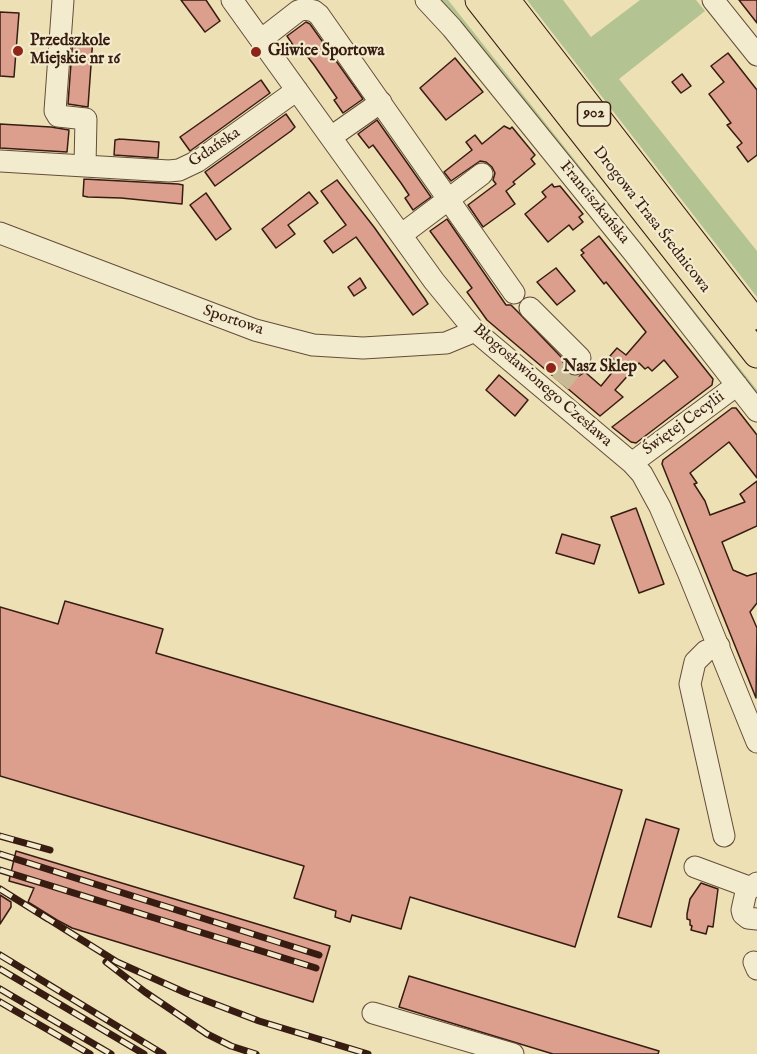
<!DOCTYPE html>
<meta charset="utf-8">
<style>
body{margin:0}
canvas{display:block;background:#ede0b4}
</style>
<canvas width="757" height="1054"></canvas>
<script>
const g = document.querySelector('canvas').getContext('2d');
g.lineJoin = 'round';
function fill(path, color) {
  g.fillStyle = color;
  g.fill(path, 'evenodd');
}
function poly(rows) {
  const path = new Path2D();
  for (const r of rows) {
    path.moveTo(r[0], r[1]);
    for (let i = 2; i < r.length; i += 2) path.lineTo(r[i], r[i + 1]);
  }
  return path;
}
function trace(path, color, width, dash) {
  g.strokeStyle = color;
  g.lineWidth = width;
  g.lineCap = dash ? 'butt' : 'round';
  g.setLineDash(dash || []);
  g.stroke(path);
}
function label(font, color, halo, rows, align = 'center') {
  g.font = font + ' "IM FELL English",serif';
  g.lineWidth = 4.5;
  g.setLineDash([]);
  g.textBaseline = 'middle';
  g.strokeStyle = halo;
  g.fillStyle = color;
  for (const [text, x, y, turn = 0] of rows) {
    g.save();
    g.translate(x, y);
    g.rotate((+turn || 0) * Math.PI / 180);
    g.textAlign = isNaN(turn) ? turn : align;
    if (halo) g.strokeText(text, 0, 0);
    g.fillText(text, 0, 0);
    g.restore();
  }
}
const green = poly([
 [437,0,448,0,757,390,757,401],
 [527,0,563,0,591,37,640,0,696,0,705,11,619,79,757,251,757,297]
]);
const building = poly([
 [181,0,206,0,220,21,205,32,181,0],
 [739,0,757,0,757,23,739,0],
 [0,12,19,13,14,77,0,76,0,12],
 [306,22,310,24,363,99,343,113,334,100,337,98,314,65,301,48,297,51,287,36,306,22],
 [73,36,93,37,88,107,68,104,73,36],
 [728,53,757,90,757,155,748,162,737,147,742,143,727,125,731,123,709,94,724,82,711,66,728,53],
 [455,58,483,92,446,120,420,88,455,58],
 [682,74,691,86,681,93,672,82,682,74],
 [261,80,270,93,190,151,180,137,261,80],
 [286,114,295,127,291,131,215,186,205,172,286,114],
 [377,120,431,197,413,210,405,198,409,195,401,183,373,145,369,148,358,134,377,120],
 [0,124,51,127,69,130,67,152,0,148,0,124],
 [504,126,510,129,512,127,535,155,531,159,535,164,513,182,515,184,506,191,515,204,483,227,468,205,496,184,493,180,495,173,492,167,486,162,480,161,451,181,444,172,472,150,466,142,475,135,482,144,504,126],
 [120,139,159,142,158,158,114,155,115,140,120,139],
 [84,179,178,184,183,185,182,204,121,198,88,197,83,196,84,179],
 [337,180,374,227,425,299,428,304,413,315,356,237,333,253,324,241,346,225,321,191,337,180],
 [552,184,554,187,560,186,583,214,579,217,583,222,573,230,569,225,548,242,525,214,546,197,542,192,552,184],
 [309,192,318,203,288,225,295,234,276,248,262,229,309,192],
 [206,193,231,229,216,240,190,205,206,193],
 [447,219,506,305,511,305,518,312,563,359,563,368,567,374,579,376,585,372,601,386,619,364,610,356,617,348,626,355,646,332,606,282,604,284,581,255,584,253,581,250,599,236,713,379,712,385,636,443,631,442,612,427,678,377,664,360,652,371,648,367,645,369,639,363,615,390,623,397,600,416,487,320,467,292,472,288,430,231,447,219],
 [556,268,575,291,557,305,537,282,556,268],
 [360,278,366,288,354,296,348,287,360,278],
 [499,375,528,400,515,416,486,390,499,375],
 [732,408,736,408,757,435,757,478,729,442,690,473,697,483,694,484,705,501,710,515,745,502,740,494,757,481,757,526,722,542,733,570,747,576,757,573,757,603,750,612,757,628,756,698,662,464,663,460,732,408],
 [636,508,664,584,639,593,611,517,636,508],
 [562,534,600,545,594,564,556,553,562,534],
 [65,601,163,629,156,653,622,790,575,947,410,897,401,929,352,915,350,922,335,917,336,911,294,898,304,866,0,776,0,607,58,624,65,601],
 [646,819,679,829,651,927,618,917,646,819],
 [16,851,330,946,313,1002,72,928,57,920,28,902,34,888,9,881,16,851],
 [701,883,718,889,713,927,708,926,706,934,691,930,692,926,690,925,690,920,687,919,687,914,690,899,701,883],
 [0,895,11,902,11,907,0,924,0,895],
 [409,976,659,1051,658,1054,553,1054,399,1007,409,976]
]);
const minorTunnel = poly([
 [560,383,575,364]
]);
const minor = poly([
 [63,0,55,111,58,116,86,119,85,165],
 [232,0,434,281,475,331,632,463,642,474,660,507,688,572,757,742],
 [426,0,452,28,633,252,757,411],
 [713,0,757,55],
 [262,39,298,11,305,9,314,11,319,15,514,293],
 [331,137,381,102],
 [0,161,169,171,179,170,198,161,297,90],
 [0,233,255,330,313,345,363,348,446,343,475,331],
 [401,235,482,174],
 [530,308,580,358,575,364],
 [632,463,737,385],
 [719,646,706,651,695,662,690,684,724,836],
 [695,867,749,887],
 [757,883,746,892,742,910,743,914,748,918,757,919],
 [754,962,757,969],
 [373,1013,513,1054]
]);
const major = poly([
 [479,0,757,354],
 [506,0,751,317]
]);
const rail = poly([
 [0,836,50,850],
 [0,854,319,955],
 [0,870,316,968],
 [0,889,48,919],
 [42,915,117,962,186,993,259,1021,368,1054],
 [0,955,163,1054],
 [106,962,145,992,207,1034,231,1046,256,1054],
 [0,969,144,1054],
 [0,989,111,1054],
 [0,1002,90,1054]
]);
const markers = [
 [18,51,6,"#8f2418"],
 [256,52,6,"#8f2418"],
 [551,368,6,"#8f2418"]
];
const shields = [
 [594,114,33]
];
const shieldNames = [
 ["902",594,114]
];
const poiNames = [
 ["Przedszkole",30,42],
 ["Miejskie nr 16",30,60],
 ["Gliwice Sportowa",268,52],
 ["Nasz Sklep",563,368]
];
const streetNames = [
 ["Gdańska",215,148,-34],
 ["Franciszkańska",594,203,51],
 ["Drogowa Trasa Średnicowa",651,220,52],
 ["Sportowa",233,321,19],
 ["Błogosławionego Czesława",542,386,41],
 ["Świętej Cecylii",684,424,-36]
];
fill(green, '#b3c391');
fill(building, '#dc9e8d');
trace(building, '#371c12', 1.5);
trace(minorTunnel, '#c9b994', 21, [21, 10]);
trace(minor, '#644d3a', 23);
trace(major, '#371c12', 29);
trace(minor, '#f3ebce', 21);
trace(major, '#ede0b4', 27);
trace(rail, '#371c12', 7);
trace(rail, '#f3ebce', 4.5, [14]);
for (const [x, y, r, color] of markers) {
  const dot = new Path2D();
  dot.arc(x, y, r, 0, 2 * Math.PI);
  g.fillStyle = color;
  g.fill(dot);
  trace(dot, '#f3ebce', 2);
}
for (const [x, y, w] of shields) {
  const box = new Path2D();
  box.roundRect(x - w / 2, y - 12, w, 24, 4.5);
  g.fillStyle = '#f3ebce';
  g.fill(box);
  trace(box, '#371c12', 1.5);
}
label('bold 15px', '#371c12', null, shieldNames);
label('bold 16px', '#371c12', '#f3ebce', poiNames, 'left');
label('16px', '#371c12', '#f3ebce', streetNames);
</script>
